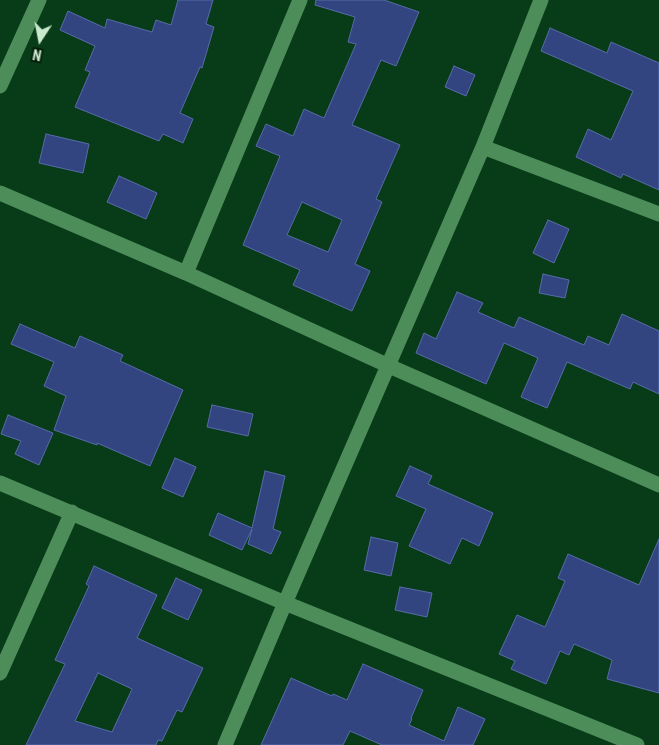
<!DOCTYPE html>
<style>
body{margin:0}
#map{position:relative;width:659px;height:745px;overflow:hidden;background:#083c18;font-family:"Roboto Condensed",sans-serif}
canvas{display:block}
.north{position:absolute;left:15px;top:15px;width:50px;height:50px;-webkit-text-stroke:4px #051f0b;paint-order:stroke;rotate:191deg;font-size:14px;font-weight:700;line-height:20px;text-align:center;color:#caeace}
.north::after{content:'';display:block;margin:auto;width:18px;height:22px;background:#caeace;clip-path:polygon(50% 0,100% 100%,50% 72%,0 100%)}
</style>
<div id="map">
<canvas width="659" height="745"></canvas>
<div class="north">N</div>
</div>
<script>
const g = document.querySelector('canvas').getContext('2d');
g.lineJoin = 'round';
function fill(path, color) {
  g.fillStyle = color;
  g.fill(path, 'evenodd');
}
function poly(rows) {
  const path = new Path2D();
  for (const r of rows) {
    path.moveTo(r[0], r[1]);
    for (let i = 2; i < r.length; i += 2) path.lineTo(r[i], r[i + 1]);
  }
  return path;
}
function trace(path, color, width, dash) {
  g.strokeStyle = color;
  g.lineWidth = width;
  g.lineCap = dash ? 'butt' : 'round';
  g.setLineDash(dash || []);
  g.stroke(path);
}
const building = poly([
 [178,0,213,0,206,24,214,27,202,68,200,67,180,113,193,119,183,143,163,134,159,141,75,107,90,72,85,70,95,46,60,30,68,11,105,28,107,19,152,32,156,20,171,25,178,0],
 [316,0,384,0,419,12,396,66,381,60,352,125,400,145,376,199,382,202,355,264,370,271,352,311,293,285,300,270,243,245,280,156,256,146,266,124,293,136,304,109,324,118,356,44,348,42,355,17,315,5,316,0],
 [302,202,342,220,328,252,287,235,302,202],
 [550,28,607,53,611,42,659,63,659,190,623,174,621,178,576,157,588,129,611,140,633,91,541,51,550,28],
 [454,66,475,75,466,96,445,87,454,66],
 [46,134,89,144,83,173,39,163,46,134],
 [119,176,157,193,146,219,107,202,119,176],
 [548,220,569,229,554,263,533,253,548,220],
 [543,274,569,280,565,298,539,293,543,274],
 [457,292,483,303,478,312,514,328,519,317,584,345,588,336,609,345,622,314,659,331,659,394,633,382,630,389,567,362,547,408,521,397,538,358,504,343,486,384,416,353,424,333,436,339,457,292],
 [20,324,75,348,80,336,123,355,120,361,183,390,150,466,97,443,97,445,54,430,66,396,44,386,54,362,11,344,20,324],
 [212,405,253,414,248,436,207,427,212,405],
 [8,415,53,433,39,465,15,454,21,441,1,434,8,415],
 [175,458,196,467,183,497,162,488,175,458],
 [410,466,432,476,428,484,493,513,479,546,462,538,450,564,409,546,426,509,396,496,410,466],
 [265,471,285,476,273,529,281,532,271,554,248,544,252,529,242,550,209,535,218,513,252,528,265,471],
 [371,537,398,543,391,576,364,570,371,537],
 [659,539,659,693,607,679,612,660,574,644,569,655,560,651,546,684,511,669,515,661,499,654,517,615,545,627,565,581,558,578,568,554,639,585,659,539],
 [94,566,157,595,137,638,203,668,182,712,177,710,162,741,158,740,156,745,26,745,65,664,55,660,89,586,86,584,94,566],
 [98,673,132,689,112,732,75,721,98,673],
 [176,578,202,590,188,620,162,608,176,578],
 [400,587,432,593,427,617,395,610,400,587],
 [363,664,423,690,411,718,412,719,409,725,444,741,458,707,485,719,473,745,382,745,350,731,343,745,261,745,291,678,332,696,333,694,347,700,363,664]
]);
const street = poly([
 [0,86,39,0],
 [483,147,659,214],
 [0,193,186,273,389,366,659,485],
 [186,273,300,0],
 [0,483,285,603,637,745],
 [0,673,72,512],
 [225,745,285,603,483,147,541,0]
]);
fill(building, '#334580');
trace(building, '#576baa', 1);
trace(street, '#4d8d5a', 15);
</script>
